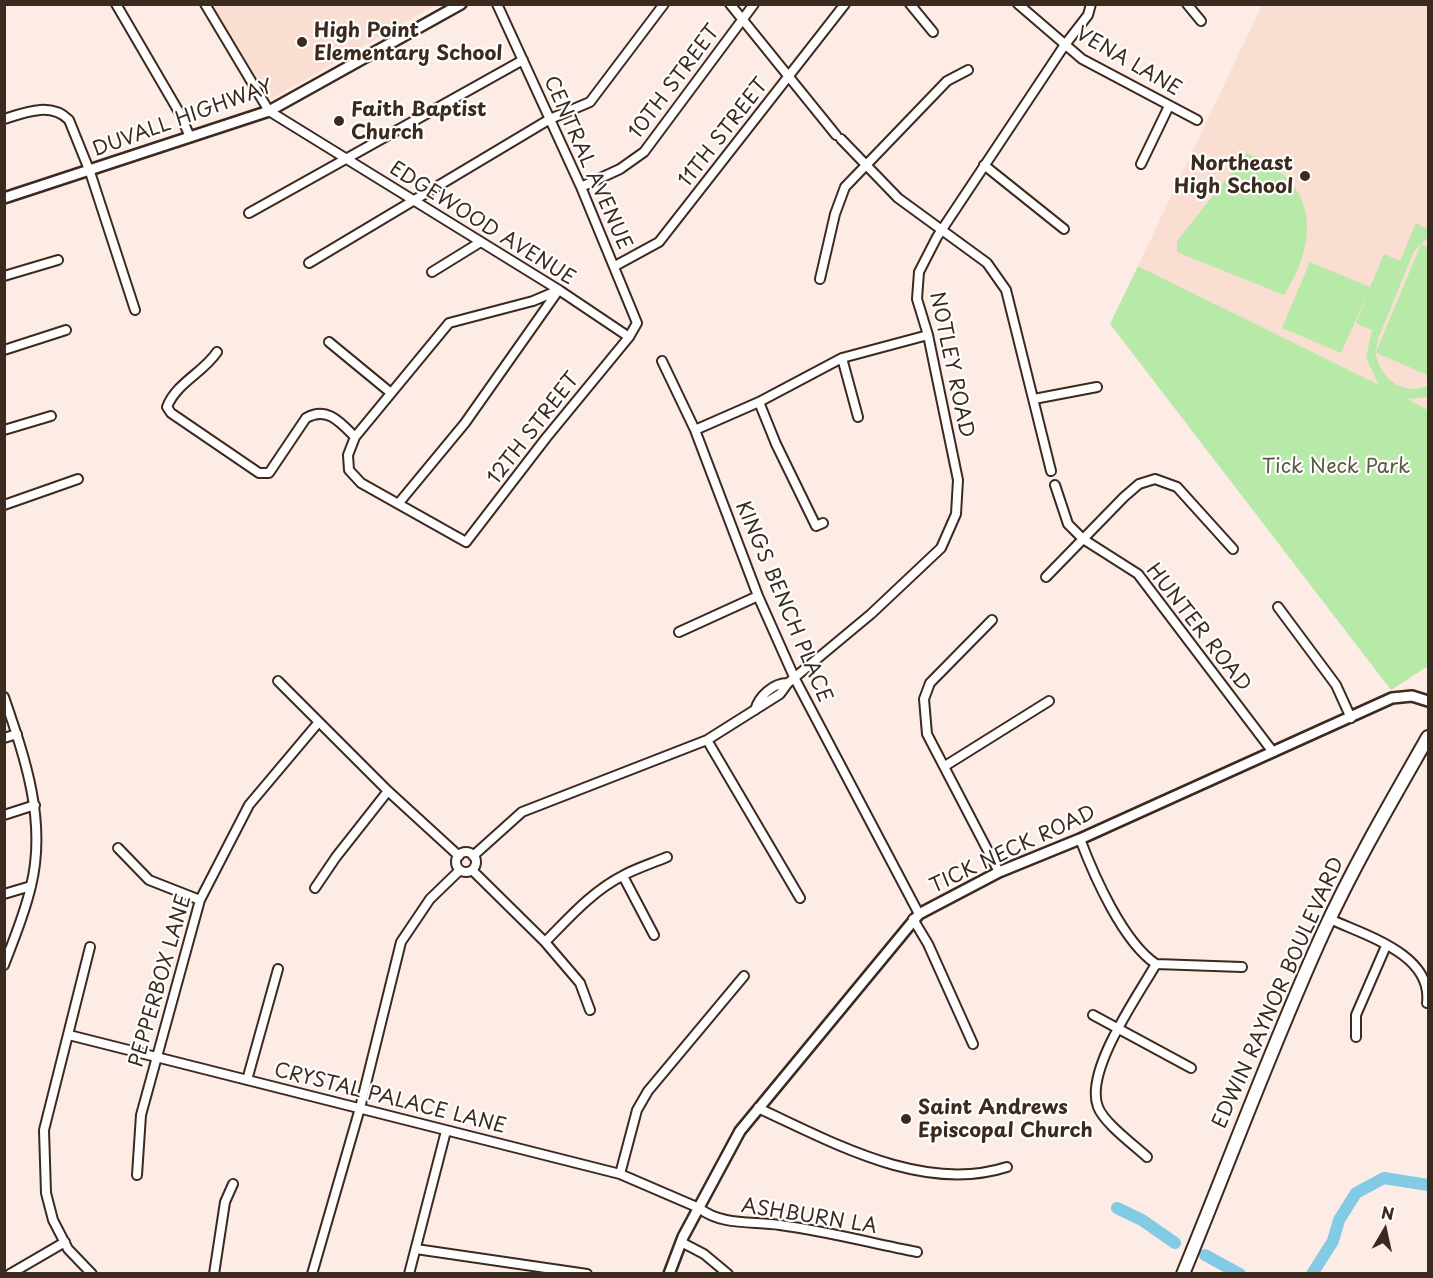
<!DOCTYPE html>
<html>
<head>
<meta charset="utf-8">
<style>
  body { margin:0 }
  #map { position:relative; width:1433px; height:1278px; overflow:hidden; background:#fcece5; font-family:"Playpen Sans",sans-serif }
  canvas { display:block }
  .frame { position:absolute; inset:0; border:6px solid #3b2a1e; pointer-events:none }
  .north { position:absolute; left:1355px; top:1200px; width:60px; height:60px; -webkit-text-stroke:4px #fff; paint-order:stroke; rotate:9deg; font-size:16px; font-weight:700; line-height:24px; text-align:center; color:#3b2a1e }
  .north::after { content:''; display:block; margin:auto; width:21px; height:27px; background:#3b2a1e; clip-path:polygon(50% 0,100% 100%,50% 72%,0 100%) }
</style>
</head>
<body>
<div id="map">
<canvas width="1433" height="1278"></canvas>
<div class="frame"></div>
<div class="north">N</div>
</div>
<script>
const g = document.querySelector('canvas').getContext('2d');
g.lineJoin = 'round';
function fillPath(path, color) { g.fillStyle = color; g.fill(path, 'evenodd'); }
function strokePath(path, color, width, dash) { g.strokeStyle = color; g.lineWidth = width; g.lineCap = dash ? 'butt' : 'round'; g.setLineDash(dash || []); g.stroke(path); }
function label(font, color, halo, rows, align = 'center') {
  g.font = font + ' "Playpen Sans",sans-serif'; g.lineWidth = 4.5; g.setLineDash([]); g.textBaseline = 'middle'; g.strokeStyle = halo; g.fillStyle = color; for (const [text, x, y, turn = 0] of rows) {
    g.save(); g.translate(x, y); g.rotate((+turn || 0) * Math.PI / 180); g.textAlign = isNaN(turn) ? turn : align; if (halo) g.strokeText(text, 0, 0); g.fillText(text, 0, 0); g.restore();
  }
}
fillPath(new Path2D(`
  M212,5H435L273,98L268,97L256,80Z
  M1262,5H1428V410L1138,266Z`), '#faded2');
fillPath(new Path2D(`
  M1247,153C1317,181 1321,237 1284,295L1177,252V241Z
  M1416,223L1425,228L1428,226V237L1414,251L1378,339L1376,352L1421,244L1428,247V375L1376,353V355C1382,381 1403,395 1428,386V397L1407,399L1428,410V666L1391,690L1110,324L1138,266L1379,385L1366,358L1372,330L1356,323L1368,293L1341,353L1282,328L1310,262L1370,287L1384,254L1400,261Z`), '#b7e9a8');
strokePath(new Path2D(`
  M1117,1208L1142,1220L1175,1243
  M1205,1255L1240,1274
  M1312,1274L1333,1241L1339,1220L1356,1193L1384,1178L1428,1185`), '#83cbe4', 12);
const minor = new Path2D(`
  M116,4L179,112L190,137
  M205,4L269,111L559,290L629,337
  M497,4L581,187L637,323L629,337L546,438L466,542L361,483L349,470L348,455L355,437L449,323L533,301L559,290
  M730,4L836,135
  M910,4L933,32
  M1018,4L1082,59L1197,120
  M1187,4L1201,21
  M4,119C26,112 51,102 69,120L90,172L135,310
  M841,139L898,198L987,263L1006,290L1051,471
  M1141,164L1169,106
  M984,165L1064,229
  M581,187L620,169L644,152L754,4
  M249,213L523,60
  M309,263L550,119L590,102L664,4
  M615,266L659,242L845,4
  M432,272L479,243
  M4,276L58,260
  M820,279L835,214L845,187L947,81L968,70
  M329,342L391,393
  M4,350L66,330
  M217,352C203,373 176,383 167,407L171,413L259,473H269L306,418C327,406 340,422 355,437
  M842,358L858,417
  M662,361L695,430L758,596L795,679L919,914
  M1034,399L1097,387
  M759,402L776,444L816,526L823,523
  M4,430L51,416
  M695,430L759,402L842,358L928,335
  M1055,485L1068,524L1083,539L1138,574L1273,752
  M398,504L465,423L558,291
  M4,505L78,479
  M1046,577L1124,497L1139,484L1155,479L1177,487L1233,549
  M1278,607L1336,685L1351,718
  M992,620L930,683L924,699L927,734L999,872
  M679,632L758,596
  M278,681L388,791L459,856
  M4,697C25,758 47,821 31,886C25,913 14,939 4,965
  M755,710C759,696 773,683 788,683
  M4,738L17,734
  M707,740L800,898
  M945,766L1049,701
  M4,815L35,805
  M1080,839C1094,876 1123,942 1156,964L1242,967
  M118,848L149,880L200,900
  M456 862a10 10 0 1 1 20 0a10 10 0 1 1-20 0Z
  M473,856L522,812L707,740L780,694L788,683L871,614L941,548L956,514L958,480L928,335L917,299L919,272L937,237L1064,46L1088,15L1091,4
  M472,870L545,942L580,983L590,1010
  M623,876L654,935
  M315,888L336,857L388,791
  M4,894L31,886
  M913,919L928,944L973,1044
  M1330,919C1364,935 1433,954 1427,1003
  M545,942C569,918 592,891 624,875C637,868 653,863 667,857
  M90,947L44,1130L46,1193L53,1220L68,1249L92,1274
  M1093,1015L1191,1068
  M69,1035L620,1174L699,1208C722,1226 752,1221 780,1225C826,1231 871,1243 917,1252
  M1356,1037V1015L1386,946
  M247,1080L278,969
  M758,1108C832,1142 923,1194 1007,1167
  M1147,1157C1134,1145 1104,1123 1098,1107C1084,1071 1138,996 1156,964
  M620,1174L637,1110L648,1091L744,976
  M137,1175L141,1115L200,900L249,805L318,723
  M681,1242L704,1254L728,1274
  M416,1249L587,1274
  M10,1274L65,1242
  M214,1274L225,1202L233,1184
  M312,1274L360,1108L401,942L430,899L460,870
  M409,1274L446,1131`);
const tertiary = new Path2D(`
  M4,198L269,111L461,4
  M669,1274L683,1237L740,1131L919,914L999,872L1080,839L1392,698L1412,696L1428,701`);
const primary = new Path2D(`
  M1183,1274C1230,1160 1272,1045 1323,933C1354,865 1391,802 1428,737`);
strokePath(minor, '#3b2a1e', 12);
strokePath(tertiary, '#3b2a1e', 14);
strokePath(primary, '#3b2a1e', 16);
strokePath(minor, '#fff', 8);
strokePath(tertiary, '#fff', 9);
strokePath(primary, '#fff', 12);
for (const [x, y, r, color] of [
  [302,42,6,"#3b2a1e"],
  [339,121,6,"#3b2a1e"],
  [1305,176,6,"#3b2a1e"],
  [906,1119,6,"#3b2a1e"]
]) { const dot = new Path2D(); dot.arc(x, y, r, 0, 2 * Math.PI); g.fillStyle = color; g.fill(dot); strokePath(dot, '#fff', 2); }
label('bold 20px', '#3b2a1e', '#fff', [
  ["High Point",314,31],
  ["Elementary School",314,54],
  ["Faith Baptist",351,110],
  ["Church",351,133],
  ["Northeast",1293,164,"right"],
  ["High School",1293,187,"right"],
  ["Saint Andrews",918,1108],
  ["Episcopal Church",918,1131]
], 'left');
label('20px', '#3b2a1e', '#fff', [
  ["VENA LANE",1128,62,30],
  ["10TH STREET",675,82,-53],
  ["DUVALL HIGHWAY",183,119,-20],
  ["11TH STREET",724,133,-52],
  ["CENTRAL AVENUE",587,163,66],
  ["EDGEWOOD AVENUE",482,224,32],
  ["NOTLEY ROAD",951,365,78],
  ["12TH STREET",534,429,-52],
  ["KINGS BENCH PLACE",783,602,67],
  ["HUNTER ROAD",1198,628,52],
  ["TICK NECK ROAD",1013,850,-25],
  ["PEPPERBOX LANE",161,981,-74],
  ["EDWIN RAYNOR BOULEVARD",1279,993,-66],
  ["CRYSTAL PALACE LANE",390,1099,14],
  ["ASHBURN LA",809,1217,9]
]);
label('20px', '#5a5a40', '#fff', [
  ["Tick Neck Park",1336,467]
]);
</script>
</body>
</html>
